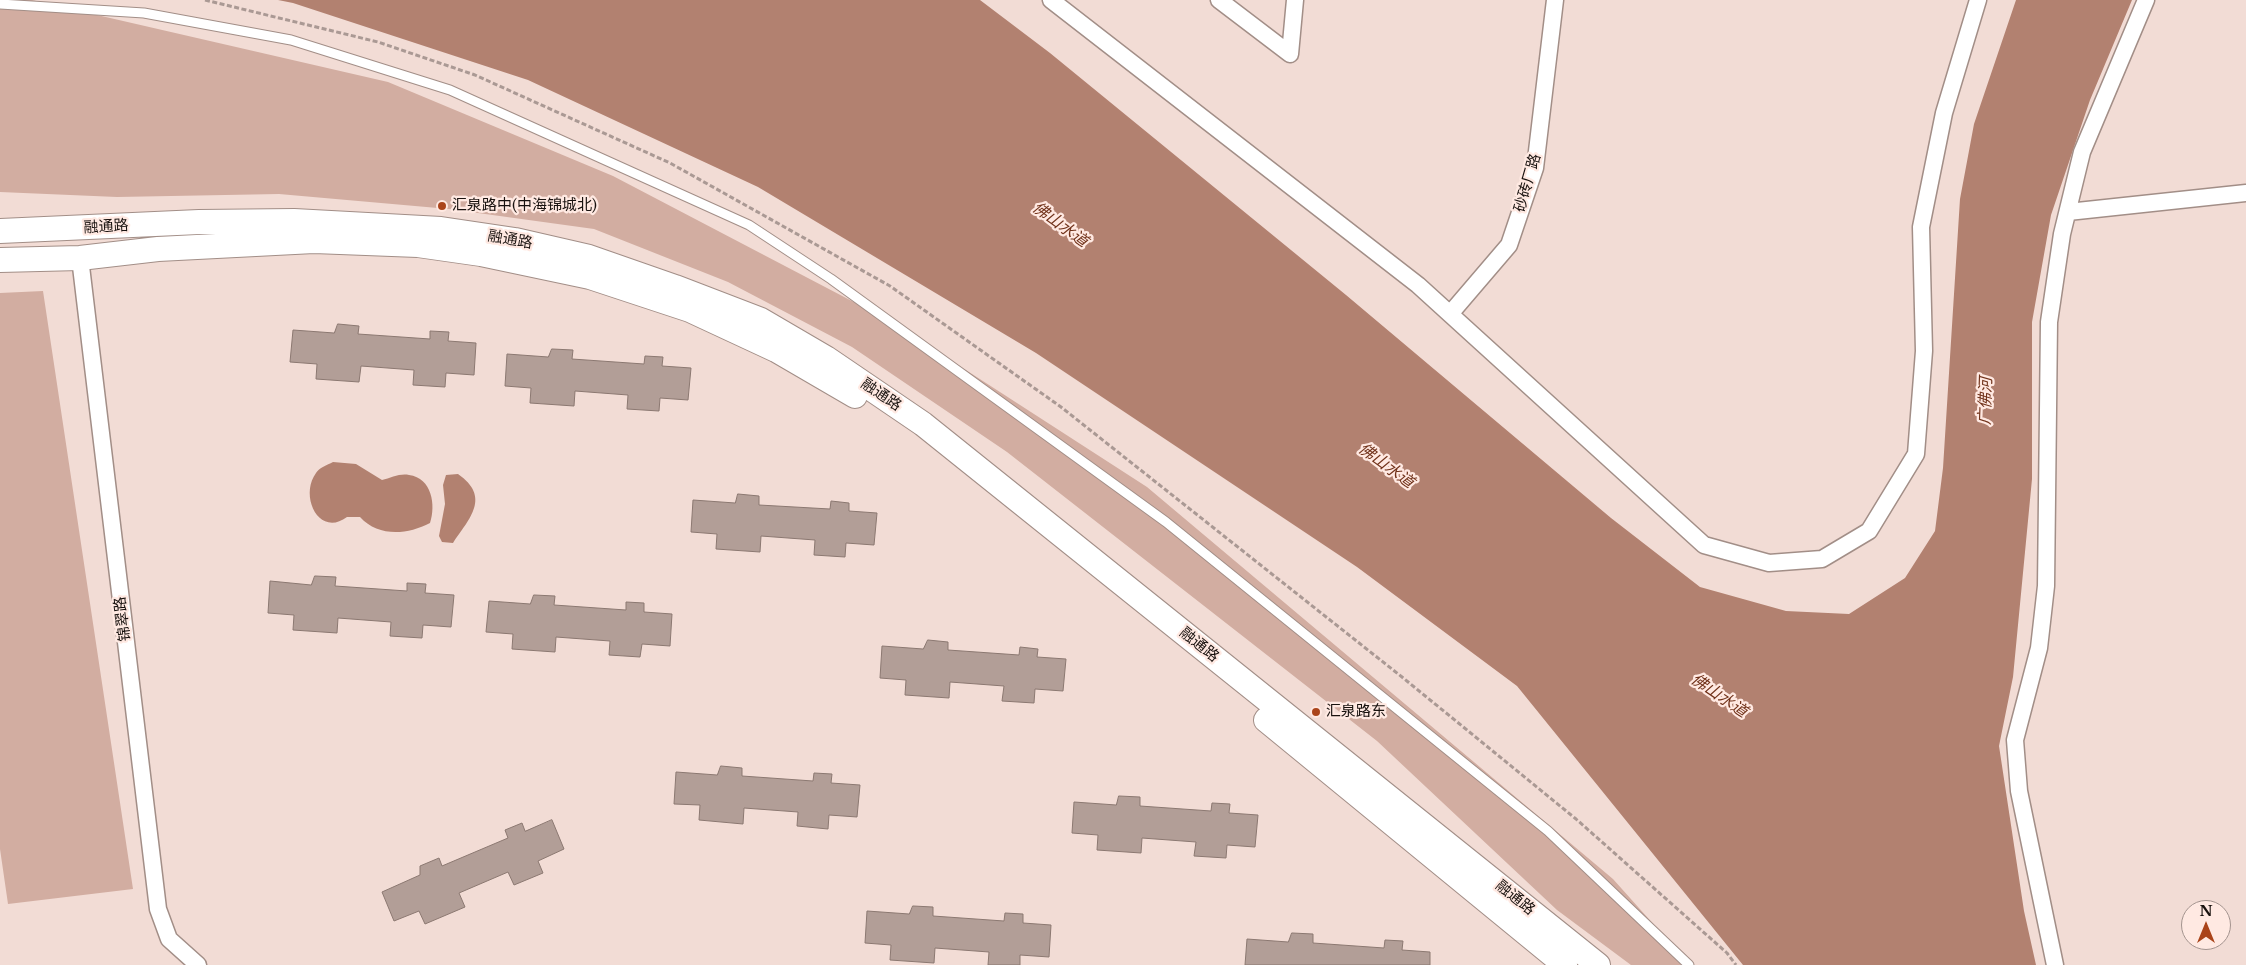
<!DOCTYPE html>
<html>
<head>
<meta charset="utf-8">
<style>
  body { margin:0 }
  #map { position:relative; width:2246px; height:965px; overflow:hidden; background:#f2dcd5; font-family:"Libre Baskerville",serif }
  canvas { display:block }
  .north { position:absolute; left:2181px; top:900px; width:50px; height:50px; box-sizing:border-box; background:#ffe9e2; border:1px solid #a3938e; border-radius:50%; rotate:0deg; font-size:14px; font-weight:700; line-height:20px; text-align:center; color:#19120f }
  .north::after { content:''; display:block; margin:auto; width:18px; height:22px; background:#aa441a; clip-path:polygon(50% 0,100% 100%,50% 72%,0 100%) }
</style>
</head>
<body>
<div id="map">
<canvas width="2246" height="965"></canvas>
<div class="north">N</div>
</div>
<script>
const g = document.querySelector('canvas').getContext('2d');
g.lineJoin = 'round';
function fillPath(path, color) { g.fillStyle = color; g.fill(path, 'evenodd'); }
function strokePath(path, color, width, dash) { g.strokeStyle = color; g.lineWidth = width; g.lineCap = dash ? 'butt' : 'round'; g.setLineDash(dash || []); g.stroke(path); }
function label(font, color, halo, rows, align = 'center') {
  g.font = font + ' "Libre Baskerville","Noto Sans SC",serif'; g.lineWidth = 4.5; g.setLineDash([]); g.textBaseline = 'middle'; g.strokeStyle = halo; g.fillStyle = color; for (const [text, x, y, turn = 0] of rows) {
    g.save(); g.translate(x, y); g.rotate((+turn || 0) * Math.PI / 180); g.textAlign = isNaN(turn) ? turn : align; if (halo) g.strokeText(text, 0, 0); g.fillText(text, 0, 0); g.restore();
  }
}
fillPath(new Path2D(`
  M0,0H32L388,82L613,176L890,321L1147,487L1613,879L1690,965H1631L1557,910L1377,741L1007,452L852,347L728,282L594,229L449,209L279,194L117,197L0,192Z
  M43,291L133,889L8,904L0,849V293Z`), '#d2ada1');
fillPath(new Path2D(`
  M278,0H980L1050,53L1346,295L1611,518L1700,587L1786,611L1849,614L1905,578L1935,531L1943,468L1960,199L1974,124L2016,0H2132L2090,100L2051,215L2032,322V479L2013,677L1999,746L2024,911L2036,965H1743L1517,686L1357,567L1036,353L758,187L528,80L293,3Z
  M333,462L356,464L382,480C391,478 400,473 409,475C432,478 436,505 430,523C407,535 378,537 360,517H347C319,538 299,496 316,473C319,468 327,465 333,462Z
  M458,474C491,497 470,518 453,543L442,542L439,536L445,504L443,485L446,475Z`), '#b28170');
const building = new Path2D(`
  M338,324L359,326L358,334L430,339V331L449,332L448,341L476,343L474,375L446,373L445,387L413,385L414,370L361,366L359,382L316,379L317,364L290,362L293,330L334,333Z
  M552,349L573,350L572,359L644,364L645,356L663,357L662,366L691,368L688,400L660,398L659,411L627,409L628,395L575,391L574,406L530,403L531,388L505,386L507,354L548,357Z
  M738,494L759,496V505L830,509L831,501L849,503V511L877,513L874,545L846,543L845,557L814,555L815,540L761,536L760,552L716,549L717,534L691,532L693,500L735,503Z
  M315,576L336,577L335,586L407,591V583L426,584L425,593L454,595L451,627L423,625L422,638L390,636L391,622L338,618L337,633L293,630L294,615L268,613L270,581L311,585Z
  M534,595L555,596L554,605L626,610V602L644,603V612L672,614L670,646L642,644L640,657L609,655L610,641L556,637L555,652L512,649L513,634L486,632L489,601L530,604Z
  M928,640L948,642V650L1019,655L1020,647L1038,649L1037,657L1066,659L1063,691L1035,689L1034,703L1002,701L1004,686L950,682L949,698L905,695L906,680L880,678L882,646L923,649Z
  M721,766L742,768V776L813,781L814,773L832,774L831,783L860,785L857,817L829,815L828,829L797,826L798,812L744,808L743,824L699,820L700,805L674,804L676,772L717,775Z
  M1119,796L1140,797V806L1211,811L1212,803L1230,804L1229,813L1258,815L1255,847L1227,845L1226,858L1194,856L1196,842L1142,838L1141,853L1097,850L1098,835L1072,833L1074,802L1116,805Z
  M552,820L564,849L538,861L543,873L514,885L508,872L459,893L465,907L425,924L419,911L394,921L382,892L420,875V866L439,858L442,866L508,838L505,830L522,823L525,831Z
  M913,906L933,907V916L1004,921L1005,913L1023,914V923L1051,925L1049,957L1020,955V965H988L989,952L935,948L934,963L890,960L891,945L865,943L867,911L909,914Z
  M1292,933L1313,934V943L1384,948L1385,940L1403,941L1402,950L1430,952V965H1245L1247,939L1288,942Z`);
fillPath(building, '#b29e97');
strokePath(building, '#8b7871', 1);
const service = new Path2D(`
  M0,4L144,13L291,40L450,90L749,225L831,279L1166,522L1548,831L1689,965`);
const minor = new Path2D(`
  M1051,0L1418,285L1704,545L1769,563L1822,559L1869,531L1916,454L1924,351L1921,227L1944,113L1978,0
  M1219,0L1290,54
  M1290,54L1295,0
  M2068,212L2246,193
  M80,258L158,909L169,939L198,965
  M1450,314L1509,245L1535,168L1555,0
  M2055,965L2019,791L2015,740L2039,648L2046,586L2049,322L2062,234L2082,152L2146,0`);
const secondary = new Path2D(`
  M0,231L199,222L294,221L441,229L515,240L589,257L675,287L761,320L826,358L923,424L1598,965
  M0,260L80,258L158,249L314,241L418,245L481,254L590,277L690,310L776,350L855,396
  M1266,720L1565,965`);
strokePath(service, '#a28e87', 11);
strokePath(minor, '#a28e87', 19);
strokePath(secondary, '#a28e87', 26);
strokePath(new Path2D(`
  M205,0L378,42L475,75L670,163L890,286L1061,407L1402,677L1576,819L1727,953L1736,965`), '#aa9994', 3, [5, 2.5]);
strokePath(service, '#fff', 9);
strokePath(minor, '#fff', 16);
strokePath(secondary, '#fff', 24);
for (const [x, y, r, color] of [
  [442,206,5,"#aa441a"],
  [1316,712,5,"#aa441a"]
]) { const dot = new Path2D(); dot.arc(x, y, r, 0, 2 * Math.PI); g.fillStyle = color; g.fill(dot); strokePath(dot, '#ffe9e2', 2); }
label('15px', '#19120f', '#ffe9e2', [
  ["砂砖厂路",1528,183,-74],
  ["融通路",106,227,-3],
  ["融通路",510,240,10],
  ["融通路",881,395,34],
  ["锦翠路",123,619,-97],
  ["融通路",1199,645,39],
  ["融通路",1515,898,39]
]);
label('15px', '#19120f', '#ffe9e2', [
  ["汇泉路中(中海锦城北)",452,206],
  ["汇泉路东",1326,712]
], 'left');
label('italic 16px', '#71321a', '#ffe9e2', [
  ["佛山水道",1060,225,36],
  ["广佛河",1986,401,-88],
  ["佛山水道",1386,466,36],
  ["佛山水道",1719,696,34]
]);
</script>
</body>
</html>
